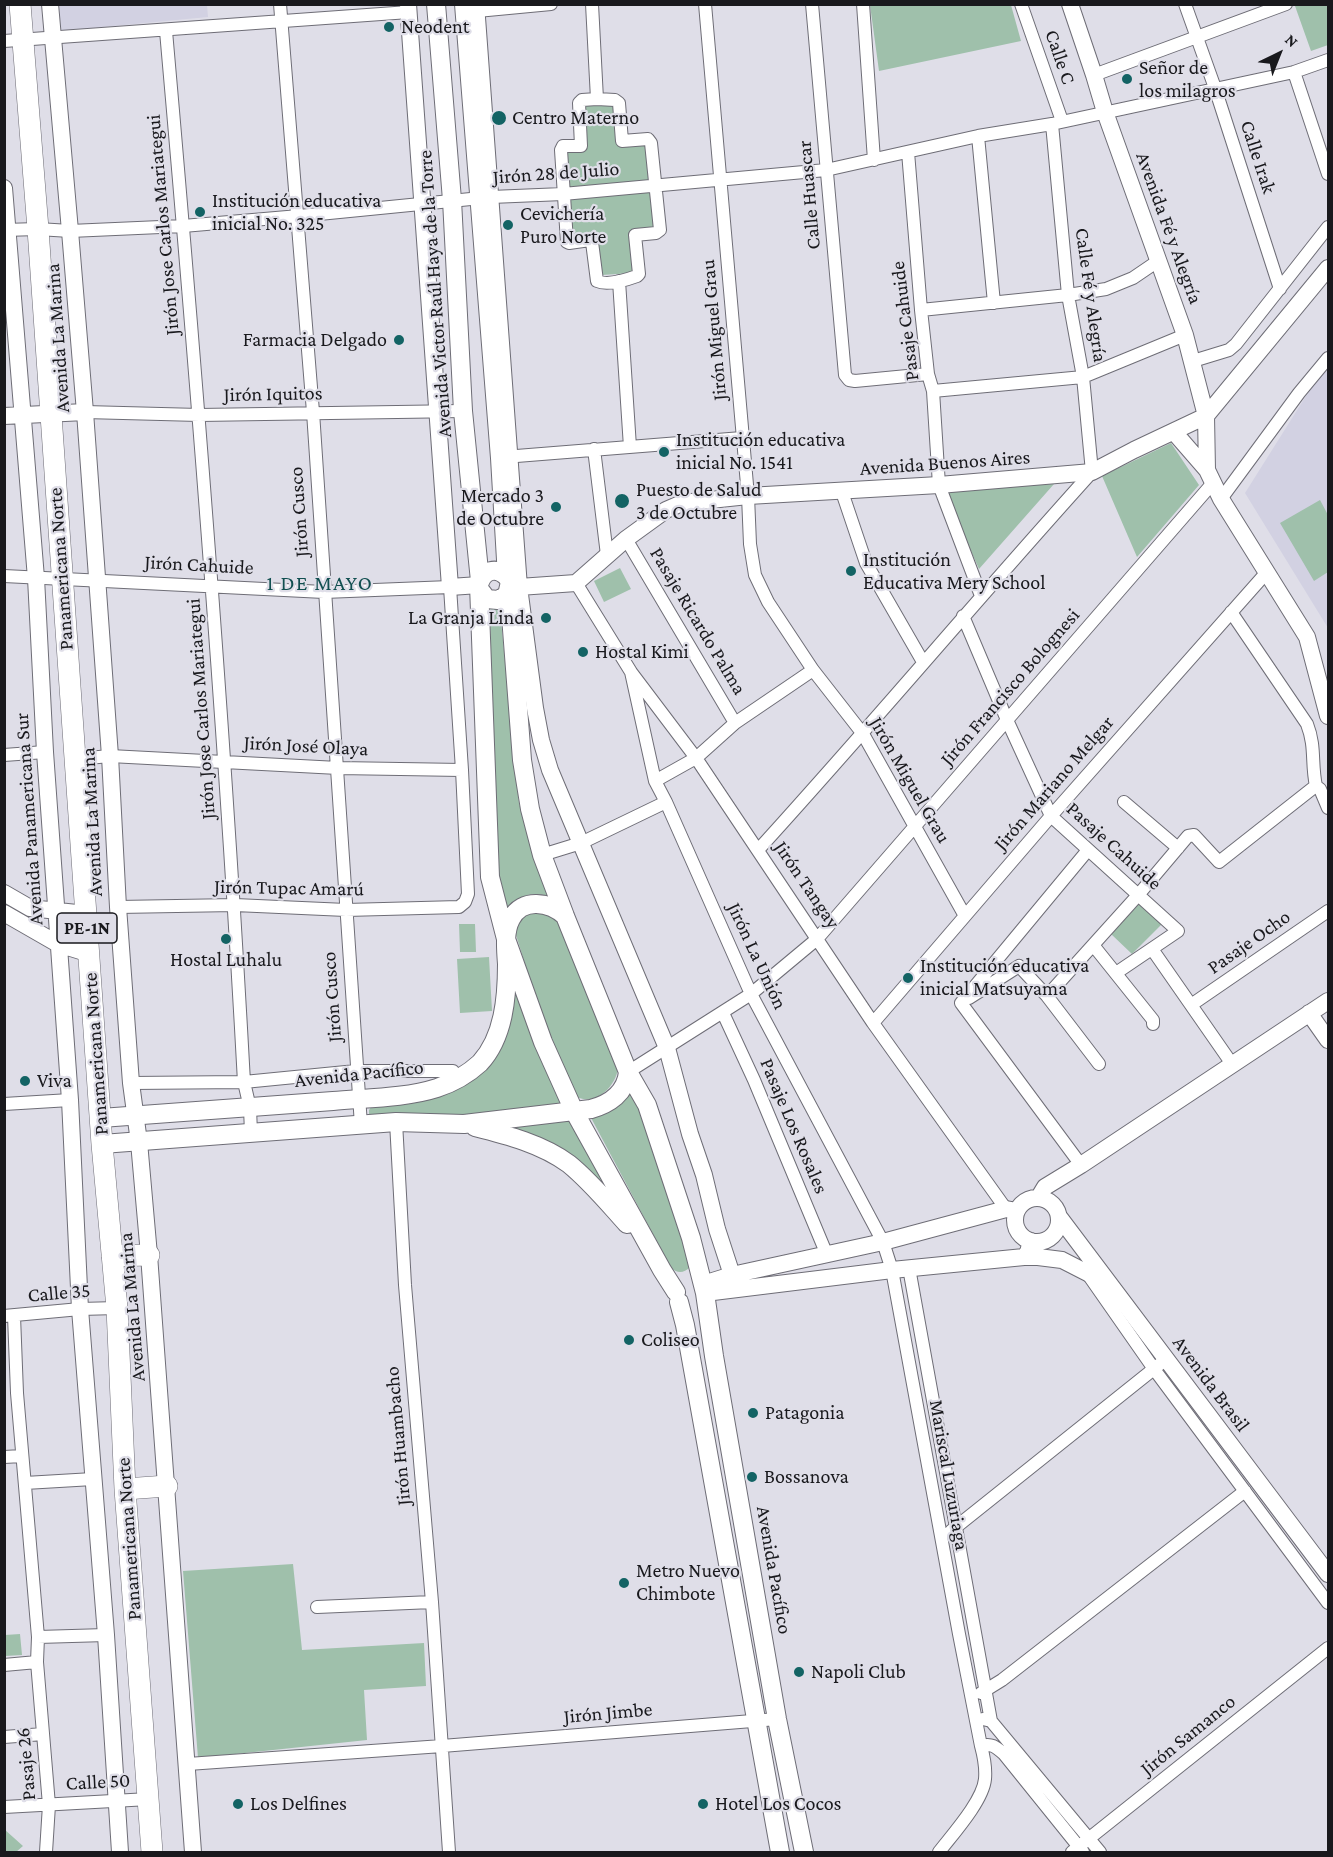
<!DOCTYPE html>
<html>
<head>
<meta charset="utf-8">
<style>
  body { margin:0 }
  #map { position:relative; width:1333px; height:1857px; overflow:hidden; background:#dfdee8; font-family:"Crimson Pro",serif }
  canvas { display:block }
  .frame { position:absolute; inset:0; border:6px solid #19191d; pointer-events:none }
  .north { position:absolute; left:1249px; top:24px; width:60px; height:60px; -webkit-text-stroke:4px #dfdee8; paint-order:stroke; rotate:43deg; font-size:16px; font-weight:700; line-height:24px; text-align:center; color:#19191d }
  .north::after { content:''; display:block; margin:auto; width:21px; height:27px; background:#19191d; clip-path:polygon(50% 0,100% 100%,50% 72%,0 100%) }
</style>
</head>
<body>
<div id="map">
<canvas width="1333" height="1857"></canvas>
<div class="frame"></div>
<div class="north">N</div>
</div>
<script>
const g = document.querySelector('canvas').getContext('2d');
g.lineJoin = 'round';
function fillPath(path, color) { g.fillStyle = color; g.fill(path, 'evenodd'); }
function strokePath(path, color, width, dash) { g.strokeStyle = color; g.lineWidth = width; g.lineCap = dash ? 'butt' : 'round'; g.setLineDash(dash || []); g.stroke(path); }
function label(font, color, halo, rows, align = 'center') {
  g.font = font + ' "Crimson Pro",serif'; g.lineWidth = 4.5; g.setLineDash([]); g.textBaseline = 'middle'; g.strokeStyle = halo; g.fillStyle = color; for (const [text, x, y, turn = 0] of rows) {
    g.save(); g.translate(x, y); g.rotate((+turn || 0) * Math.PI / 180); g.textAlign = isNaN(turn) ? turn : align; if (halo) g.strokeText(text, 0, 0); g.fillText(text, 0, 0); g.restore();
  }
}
fillPath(new Path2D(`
  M59,5H207L208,17L61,31Z
  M1328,361V628L1245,493Z`), '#d2d1e2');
fillPath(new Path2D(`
  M870,5H1011L1021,41L879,71Z
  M1298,5H1328V45L1311,51L1295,6Z
  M614,102L619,144H647L656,228L630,230L633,273L602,275L596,235H571L565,151L586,148L583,104Z
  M1171,443L1199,485L1137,557L1102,476Z
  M1054,484L979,569L944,490Z
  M1320,500L1328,515V572L1314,581L1280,523Z
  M620,568L631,589L604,602L594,581Z
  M491,607L499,608L500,610L519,803L534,853L551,897C533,890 518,895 508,911L499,876L495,838L490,612Z
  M1140,903L1162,924L1132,954L1111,934Z
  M533,910L558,917L618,1069C615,1087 596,1106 577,1097L544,1025L516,935C517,922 522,917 533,910Z
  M459,924H475L476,952H460Z
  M489,957L492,1011L460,1013L457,959Z
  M510,978L537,1051L566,1109L376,1121L369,1114V1110L372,1106L475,1074Z
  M630,1091L664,1158L690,1267C684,1273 678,1274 671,1268L589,1114Z
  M571,1118L611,1195L486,1125Z
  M293,1564L302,1650L424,1643L426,1686L364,1690L367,1740L198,1758L183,1571Z
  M20,1634L22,1655L5,1656V1635Z
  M4,1829L23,1846L16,1852H5Z`), '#9fc0ab');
const street = new Path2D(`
  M280,4L313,412L361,1125
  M592,4L597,99
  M705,4L748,496L750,544L755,575L768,602L813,670L863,734L965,916
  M812,4L845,375L849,380L855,381L928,374
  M863,4L874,160
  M1021,4L1062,121
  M1185,4L1215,88L1280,289
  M477,11L551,4
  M166,31C197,381 225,731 244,1082L250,1108L251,1133
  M4,41L409,12
  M1294,72L1328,174
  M1094,75L1286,4
  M597,99L615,100L619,103L622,141L648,139L651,143L660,230L656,233L635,235L639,274L637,276C626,280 608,286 597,281L592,242L590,240L569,243L567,242L561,150L563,146H581L579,103L582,100Z
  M978,136L994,303
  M908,152L921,310L928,374L933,391L939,485L981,596
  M4,230L38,229L70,231L183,226L299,216L491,197L563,194L826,170L978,136L1052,124L1294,72L1328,60
  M619,281L630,447
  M921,310L1068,295L1106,289L1133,278L1158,261
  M1193,361L1229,350L1236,344L1328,227
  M933,391L1083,377L1185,335
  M85,412L199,415L463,411
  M594,449L607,555
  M504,457L742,438
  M842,492L866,563L923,662
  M1221,499L1299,393L1328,358
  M626,539L735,723
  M4,576L324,592L450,587L462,770L468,894L465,902L459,907L346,910L235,905L118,907
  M576,583L631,672L696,758L873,1023L1006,1209
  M1231,612L1307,724C1316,747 1311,763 1316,786
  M963,616L1007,720L1051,816L1178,931L1116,973
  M631,672L655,781L666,802L751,994L883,1242L892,1270L959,1634L981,1746C992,1743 996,1747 1004,1754L1083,1852
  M4,755L45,752
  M76,759L110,756L338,768L462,770
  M655,781L696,758L735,723L813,670
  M1124,802L1178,848
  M758,850C871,726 979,597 1092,472L1083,377L1068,295L1052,124
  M542,855L581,843L666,802
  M1093,945L1153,1020V1024
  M1152,949L1232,1064
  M1047,996L1139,894L1188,836L1194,835L1219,862L1313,788L1316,786L1320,789L1328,808
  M969,998L1019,966L1047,996L1099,1064
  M961,1003L1081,1165
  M961,1003L1088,850
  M1191,1005L1328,911
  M723,1013L754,1080L827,1255
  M873,1023L1051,816L1267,572
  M628,1072L751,994L817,939L1212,484
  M131,1083L244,1082L356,1071H453
  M4,1104L70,1100
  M396,1122L405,1285L432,1602L449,1852
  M909,1268L991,1721
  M1087,1273L1154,1369L1328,1603
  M4,1316L80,1309L117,1308
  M14,1316L17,1393L38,1637L37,1662L49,1805L46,1852
  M4,1457L22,1456
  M25,1483L93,1479
  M951,1531L1160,1364
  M317,1607L432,1602
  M38,1637L106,1635
  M4,1665L37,1662
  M981,1693L1002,1680L1245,1491
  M983,1719L991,1721L1100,1852
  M4,1737L43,1734
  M188,1764L442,1746L777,1719
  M4,1807L149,1799
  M939,1852C952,1835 983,1801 985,1779C986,1768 984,1757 981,1746
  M1072,1852L1328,1648`);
const secondary = new Path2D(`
  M50,4L70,231L85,412L110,756L118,907L131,1083L139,1142L149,1255L193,1852
  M408,4L450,587L479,585
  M476,4L519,587L535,708L541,740L550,770L667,1048L690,1134L704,1175L717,1229L732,1275
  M1070,4L1094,75L1105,112L1185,335L1206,416L1207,470
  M4,188L36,578L45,752L70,1100L80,1309L106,1635L120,1852
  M4,416L85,412
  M1174,432L1207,470L1221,499L1307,637L1328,716
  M510,585L519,587L576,583L626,539L666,510L682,503L748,496L939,485L1092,472L1134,450L1206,416L1328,268
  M4,893L30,908L86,914
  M4,913L58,944L90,954
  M1309,1013L1328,1040
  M1039,1197L1045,1187L1081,1165L1328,1001
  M1015 1220a22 22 0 1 1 44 0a22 22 0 1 1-44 0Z
  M1060,1218L1328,1574
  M1024,1257H1038L1062,1260L1105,1282
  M703,1284L732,1275L883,1242L1006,1209L1017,1211
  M705,1293L892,1270L1024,1257L1028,1252L1031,1241`);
const primary = new Path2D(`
  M436,4L452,200L463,411L480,581
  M464,4L500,458L507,577L510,582L507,595L498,600L487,599L480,590
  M507,577C496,566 483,570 479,585L490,877L506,939L543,1042L574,1111L662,1270L676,1292
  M509,590L522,760L530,809L542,855L565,916L628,1072L647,1105L691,1238L705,1293L714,1356L777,1719L804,1852
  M101,1118C178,1112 256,1107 333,1101C366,1098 406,1098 437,1088C452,1083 468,1074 480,1063C504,1037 507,997 507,964C506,950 504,932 511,919C522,897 550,902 565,916
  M475,1127C507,1135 542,1144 569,1164C591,1182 608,1203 627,1224
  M102,1144L396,1122L464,1124L591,1109C609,1104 626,1093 628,1072
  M679,1302L685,1325L780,1852`);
const highway = new Path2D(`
  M20,4L38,229L102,1144L117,1308L125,1489L152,1852
  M112,1256L149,1255
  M125,1489L167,1486`);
strokePath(street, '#6e6d76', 14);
strokePath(secondary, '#6e6d76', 18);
strokePath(primary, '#6e6d76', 20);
strokePath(highway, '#6e6d76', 22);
strokePath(street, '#fff', 12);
strokePath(secondary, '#fff', 16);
strokePath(primary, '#fff', 18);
strokePath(highway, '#fff', 21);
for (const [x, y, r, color] of [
  [389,27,6,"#136364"],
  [1127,79,6,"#136364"],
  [499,118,8,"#136364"],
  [200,212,6,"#136364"],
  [508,225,6,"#136364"],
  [399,340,6,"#136364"],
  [664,452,6,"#136364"],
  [622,501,8,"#136364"],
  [556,507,6,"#136364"],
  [851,571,6,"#136364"],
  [546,618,6,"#136364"],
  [583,652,6,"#136364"],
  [226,939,6,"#136364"],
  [908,978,6,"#136364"],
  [25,1081,6,"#136364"],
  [629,1340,6,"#136364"],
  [753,1413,6,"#136364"],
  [752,1477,6,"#136364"],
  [624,1583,6,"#136364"],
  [799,1672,6,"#136364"],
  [238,1804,6,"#136364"],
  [703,1804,6,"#136364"]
]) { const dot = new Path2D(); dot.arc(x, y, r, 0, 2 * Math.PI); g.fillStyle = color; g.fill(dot); strokePath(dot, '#dfdee8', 2); }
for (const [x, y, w] of [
  [87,928,60]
]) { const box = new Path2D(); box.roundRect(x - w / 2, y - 15, w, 30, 4.5); g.fillStyle = '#dfdee8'; g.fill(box); strokePath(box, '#19191d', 1.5); }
label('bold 18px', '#19191d', null, [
  ["PE-1N",87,928]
]);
label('20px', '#19191d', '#dfdee8', [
  ["Neodent",401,27],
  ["Señor de",1139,68],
  ["los milagros",1139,91],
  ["Centro Materno",512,118],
  ["Institución educativa",212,201],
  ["inicial No. 325",212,224],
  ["Cevichería",520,214],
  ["Puro Norte",520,237],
  ["Farmacia Delgado",387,340,"right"],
  ["Institución educativa",676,440],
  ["inicial No. 1541",676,463],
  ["Puesto de Salud",636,490],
  ["3 de Octubre",636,513],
  ["Mercado 3",544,496,"right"],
  ["de Octubre",544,519,"right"],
  ["Institución",863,560],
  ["Educativa Mery School",863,583],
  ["La Granja Linda",534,618,"right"],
  ["Hostal Kimi",595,652],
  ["Hostal Luhalu",226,960,"center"],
  ["Institución educativa",920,966],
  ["inicial Matsuyama",920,989],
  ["Viva",37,1081],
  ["Coliseo",641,1340],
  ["Patagonia",765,1413],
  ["Bossanova",764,1477],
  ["Metro Nuevo",636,1571],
  ["Chimbote",636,1594],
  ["Napoli Club",811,1672],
  ["Los Delfines",250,1804],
  ["Hotel Los Cocos",715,1804]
], 'left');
label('20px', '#19191d', '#dfdee8', [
  ["Calle C",1060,57,71],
  ["Calle Irak",1258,157,72],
  ["Jirón 28 de Julio",556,173,-4],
  ["Calle Huascar",809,195,-95],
  ["Jirón Jose Carlos Mariategui",163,225,-95],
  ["Avenida Fé y Alegría",1169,228,70],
  ["Avenida Victor Raúl Haya de la Torre",435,294,-94],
  ["Calle Fé y Alegría",1091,295,82],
  ["Pasaje Cahuide",905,321,-97],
  ["Jirón Miguel Grau",714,330,-95],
  ["Avenida La Marina",58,338,-94],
  ["Jirón Iquitos",273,394,-1],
  ["Avenida Buenos Aires",945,463,-4],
  ["Jirón Cusco",299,512,-94],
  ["Jirón Cahuide",199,565,3],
  ["Panamericana Norte",61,569,-94],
  ["Pasaje Ricardo Palma",698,621,59],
  ["Jirón Francisco Bolognesi",1010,687,-49],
  ["Jirón Jose Carlos Mariategui",201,709,-94],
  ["Jirón José Olaya",306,746,3],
  ["Jirón Miguel Grau",910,780,60],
  ["Jirón Mariano Melgar",1054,783,-49],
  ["Avenida Panamericana Sur",29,819,-94],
  ["Avenida La Marina",92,822,-93],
  ["Pasaje Cahuide",1114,846,42],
  ["Jirón Tangay",807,885,56],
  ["Jirón Tupac Amarú",289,888,1],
  ["Pasaje Ocho",1249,942,-35],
  ["Jirón La Unión",757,956,65],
  ["Jirón Cusco",332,997,-94],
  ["Panamericana Norte",96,1054,-94],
  ["Avenida Pacífico",359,1074,-6],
  ["Pasaje Los Rosales",794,1126,67],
  ["Calle 35",59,1293,-5],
  ["Avenida La Marina",132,1307,-95],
  ["Avenida Brasil",1211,1384,53],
  ["Jirón Huambacho",398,1436,-95],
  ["Mariscal Luzuriaga",949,1475,80],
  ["Panamericana Norte",129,1539,-94],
  ["Avenida Pacífico",774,1570,80],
  ["Jirón Jimbe",608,1713,-5],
  ["Jirón Samanco",1188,1735,-39],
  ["Pasaje 26",26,1764,-95],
  ["Calle 50",98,1782,-3]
]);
g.letterSpacing = '1.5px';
label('21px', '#114f50', '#dfdee8', [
  ["1 DE MAYO",320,584]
]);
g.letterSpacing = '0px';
</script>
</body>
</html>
